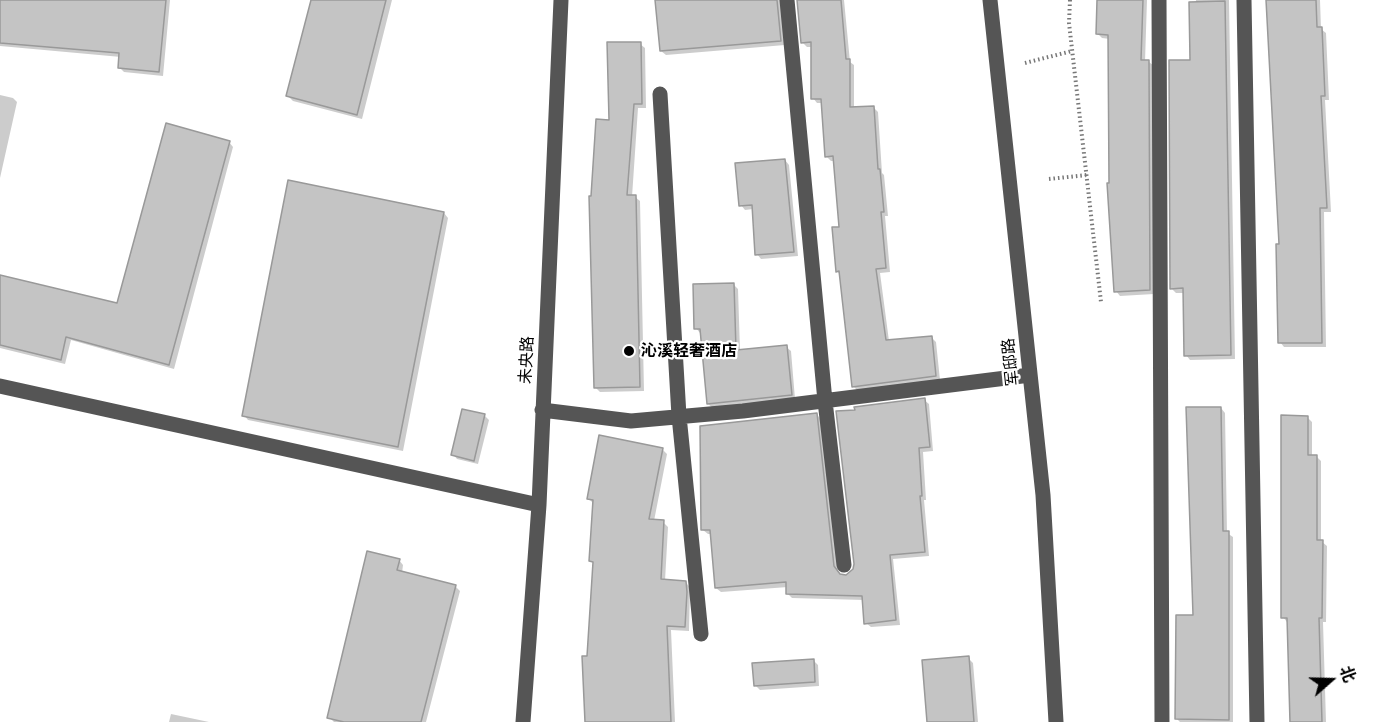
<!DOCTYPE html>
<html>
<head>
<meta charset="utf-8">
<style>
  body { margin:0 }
  #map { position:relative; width:1373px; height:722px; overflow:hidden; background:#fff; font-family:"PT Sans Narrow","Noto Sans SC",sans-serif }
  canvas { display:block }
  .north { position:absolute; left:1301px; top:650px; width:60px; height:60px; -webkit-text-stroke:4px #fff; paint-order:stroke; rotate:70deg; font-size:16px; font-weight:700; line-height:24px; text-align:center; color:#000 }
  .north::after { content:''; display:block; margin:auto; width:21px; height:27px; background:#000; clip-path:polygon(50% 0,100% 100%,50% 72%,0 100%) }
</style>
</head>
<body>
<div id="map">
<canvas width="1373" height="722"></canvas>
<div class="north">北</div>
</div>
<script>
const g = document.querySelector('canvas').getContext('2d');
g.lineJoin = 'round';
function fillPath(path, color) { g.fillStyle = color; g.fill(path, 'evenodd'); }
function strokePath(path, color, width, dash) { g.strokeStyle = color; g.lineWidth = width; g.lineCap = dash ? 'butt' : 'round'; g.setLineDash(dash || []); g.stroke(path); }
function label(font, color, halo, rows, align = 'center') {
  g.font = font + ' "PT Sans Narrow","Noto Sans SC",sans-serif'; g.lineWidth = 4.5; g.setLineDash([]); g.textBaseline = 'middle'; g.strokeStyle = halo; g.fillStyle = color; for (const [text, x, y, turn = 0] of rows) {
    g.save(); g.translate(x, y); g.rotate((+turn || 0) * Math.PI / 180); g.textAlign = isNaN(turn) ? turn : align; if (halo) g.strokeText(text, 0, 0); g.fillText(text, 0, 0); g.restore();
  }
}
fillPath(new Path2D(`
  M0,0H170L163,76L124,72L120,68L121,57L0,46Z
  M313,0H392L362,119L293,101L288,96Z
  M656,0H783L785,45L666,55L661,51Z
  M798,0H844L850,62L854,65V109L874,108L878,112L882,173L884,175L888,216H885L890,272L880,273L889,341L931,337L936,342L940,380L858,391L854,387L841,275L837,271L841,228L835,161H831L826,156L823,103H817L813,98L812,47H807L802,42Z
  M1099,0H1147L1145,62H1149L1154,66V294L1120,296L1116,291L1110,184V39L1102,38L1098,34Z
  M1196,0H1229L1235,359L1190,360L1186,355L1185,293H1176L1171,288Z
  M1268,0H1320L1321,29L1326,33L1329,100H1325L1331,212H1324L1326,347H1284L1280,342L1281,246Z
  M640,44L645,48L646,108H638L632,197H635L640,201L644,391L600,392L595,387L610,121Z
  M0,95L13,98L17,102L0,178Z
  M229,142L233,147L174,369L71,340L65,364L0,348V276L118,305Z
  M785,160L789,165L798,256L761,259L757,254L753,209L745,210L741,205Z
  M444,213L448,218L403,451L248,420L244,415Z
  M733,284L738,289L740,351L786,347L791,351L795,399L713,408L708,404L700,333L696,328Z
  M924,400L929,404L933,451L923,452L926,500H924L929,556L893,559L900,625L871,627L866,623L864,600L792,598L788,594V587L721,592L716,588L712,534H708L703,530L816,414L821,419L838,572L844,576L851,574Z
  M1221,408L1225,413L1227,533L1233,537V722H1180L1177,719L1194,617Z
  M484,415L489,420L478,464L457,459L453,454Z
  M1307,417L1312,422V456H1316L1321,461V541L1327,546L1326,622H1323L1326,722H1292L1287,622L1283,617Z
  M662,449L667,454L654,521L663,522L668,527L665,581L685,582L690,587L689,631L671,630L675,722H586L594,564L591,561L593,503L588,498Z
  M399,560L403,565L402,573L455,586L460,591L426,722H334L329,717Z
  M968,658L973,663L978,722H928Z
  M813,660L818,665L819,686L760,690L755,685Z
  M171,714L209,722H169Z`), '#0003');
const building = new Path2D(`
  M0,0H166L159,72L118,68L119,53L0,43Z
  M311,0H386L357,115L286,96Z
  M655,0H777L781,41L660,51Z
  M797,0H841L846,59H850V107L874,106L878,169H880L884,212H881L886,268L876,269L886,340L932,336L936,376L852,387L839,271L836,272L832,227H839L833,156L825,157L821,99H811V42L801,43Z
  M1097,0H1143L1141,60H1149L1150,290L1114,292L1107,183H1109L1108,35L1096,34Z
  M1266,0H1316L1317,27H1322L1325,96H1321L1327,208H1320L1322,343H1278L1276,244H1279Z
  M1225,1L1231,355L1184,356L1183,288L1170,289L1169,60H1190L1189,2Z
  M607,42H641L642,104H634L627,195H636L640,387L594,388L589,196H591L596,119L609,120Z
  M166,123L230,141L169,365L66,337L61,360L0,345V275L117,303Z
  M785,159L794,252L755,255L752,205L739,206L735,163Z
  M288,180L444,212L398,447L242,416Z
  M734,283L736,350L787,345L792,395L707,404L700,329H694L693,284Z
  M925,398L930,447L919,448L922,496H920L925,552L890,555L896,620L864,624L862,596L786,594V582L715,588L710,530H701L700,426L817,413L834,566L840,574L846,575L853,569L854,564L836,411L855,410L854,407Z
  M1186,407H1221L1223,531H1229V720L1175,719L1176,615H1193Z
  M462,409L485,414L474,461L451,455Z
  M1281,415L1308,416V455H1317V540H1323L1322,618H1319L1322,722H1290L1287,618H1281Z
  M599,435L663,448L649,519L664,520L661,579L686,581L687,592L685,627L667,626L671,722H585L582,656H587L593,562L589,561L593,500L587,499Z
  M367,551L400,559L397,570L456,585L421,722H344L327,718Z
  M969,656L974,722H927L922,660Z
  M814,659L815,682L754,686L752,663Z`);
fillPath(building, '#c4c4c4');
strokePath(building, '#999', 1.5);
strokePath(new Path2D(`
  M1070,0L1069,23L1101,302
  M1025,63L1072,51
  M1049,179L1087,175`), '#777', 4, [1.5, 3]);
strokePath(new Path2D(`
  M787,0L825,401L844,565
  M990,0L1043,495L1056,722
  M1159,0L1162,722
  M1244,0L1257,722
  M660,94L679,416L701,634
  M0,386L539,505
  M542,410L631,421L743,411L1030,375
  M523,722L539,505L561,0`), '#555', 15);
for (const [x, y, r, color] of [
  [629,351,6,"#000"]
]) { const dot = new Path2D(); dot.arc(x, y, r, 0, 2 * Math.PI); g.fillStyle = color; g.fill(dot); strokePath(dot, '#fff', 2); }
label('bold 16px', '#000', '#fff', [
  ["沁溪轻奢酒店",641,351]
], 'left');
label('16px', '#000', '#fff', [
  ["未央路",527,360,-87],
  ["军邸路",1011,362,-96]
]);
</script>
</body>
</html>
